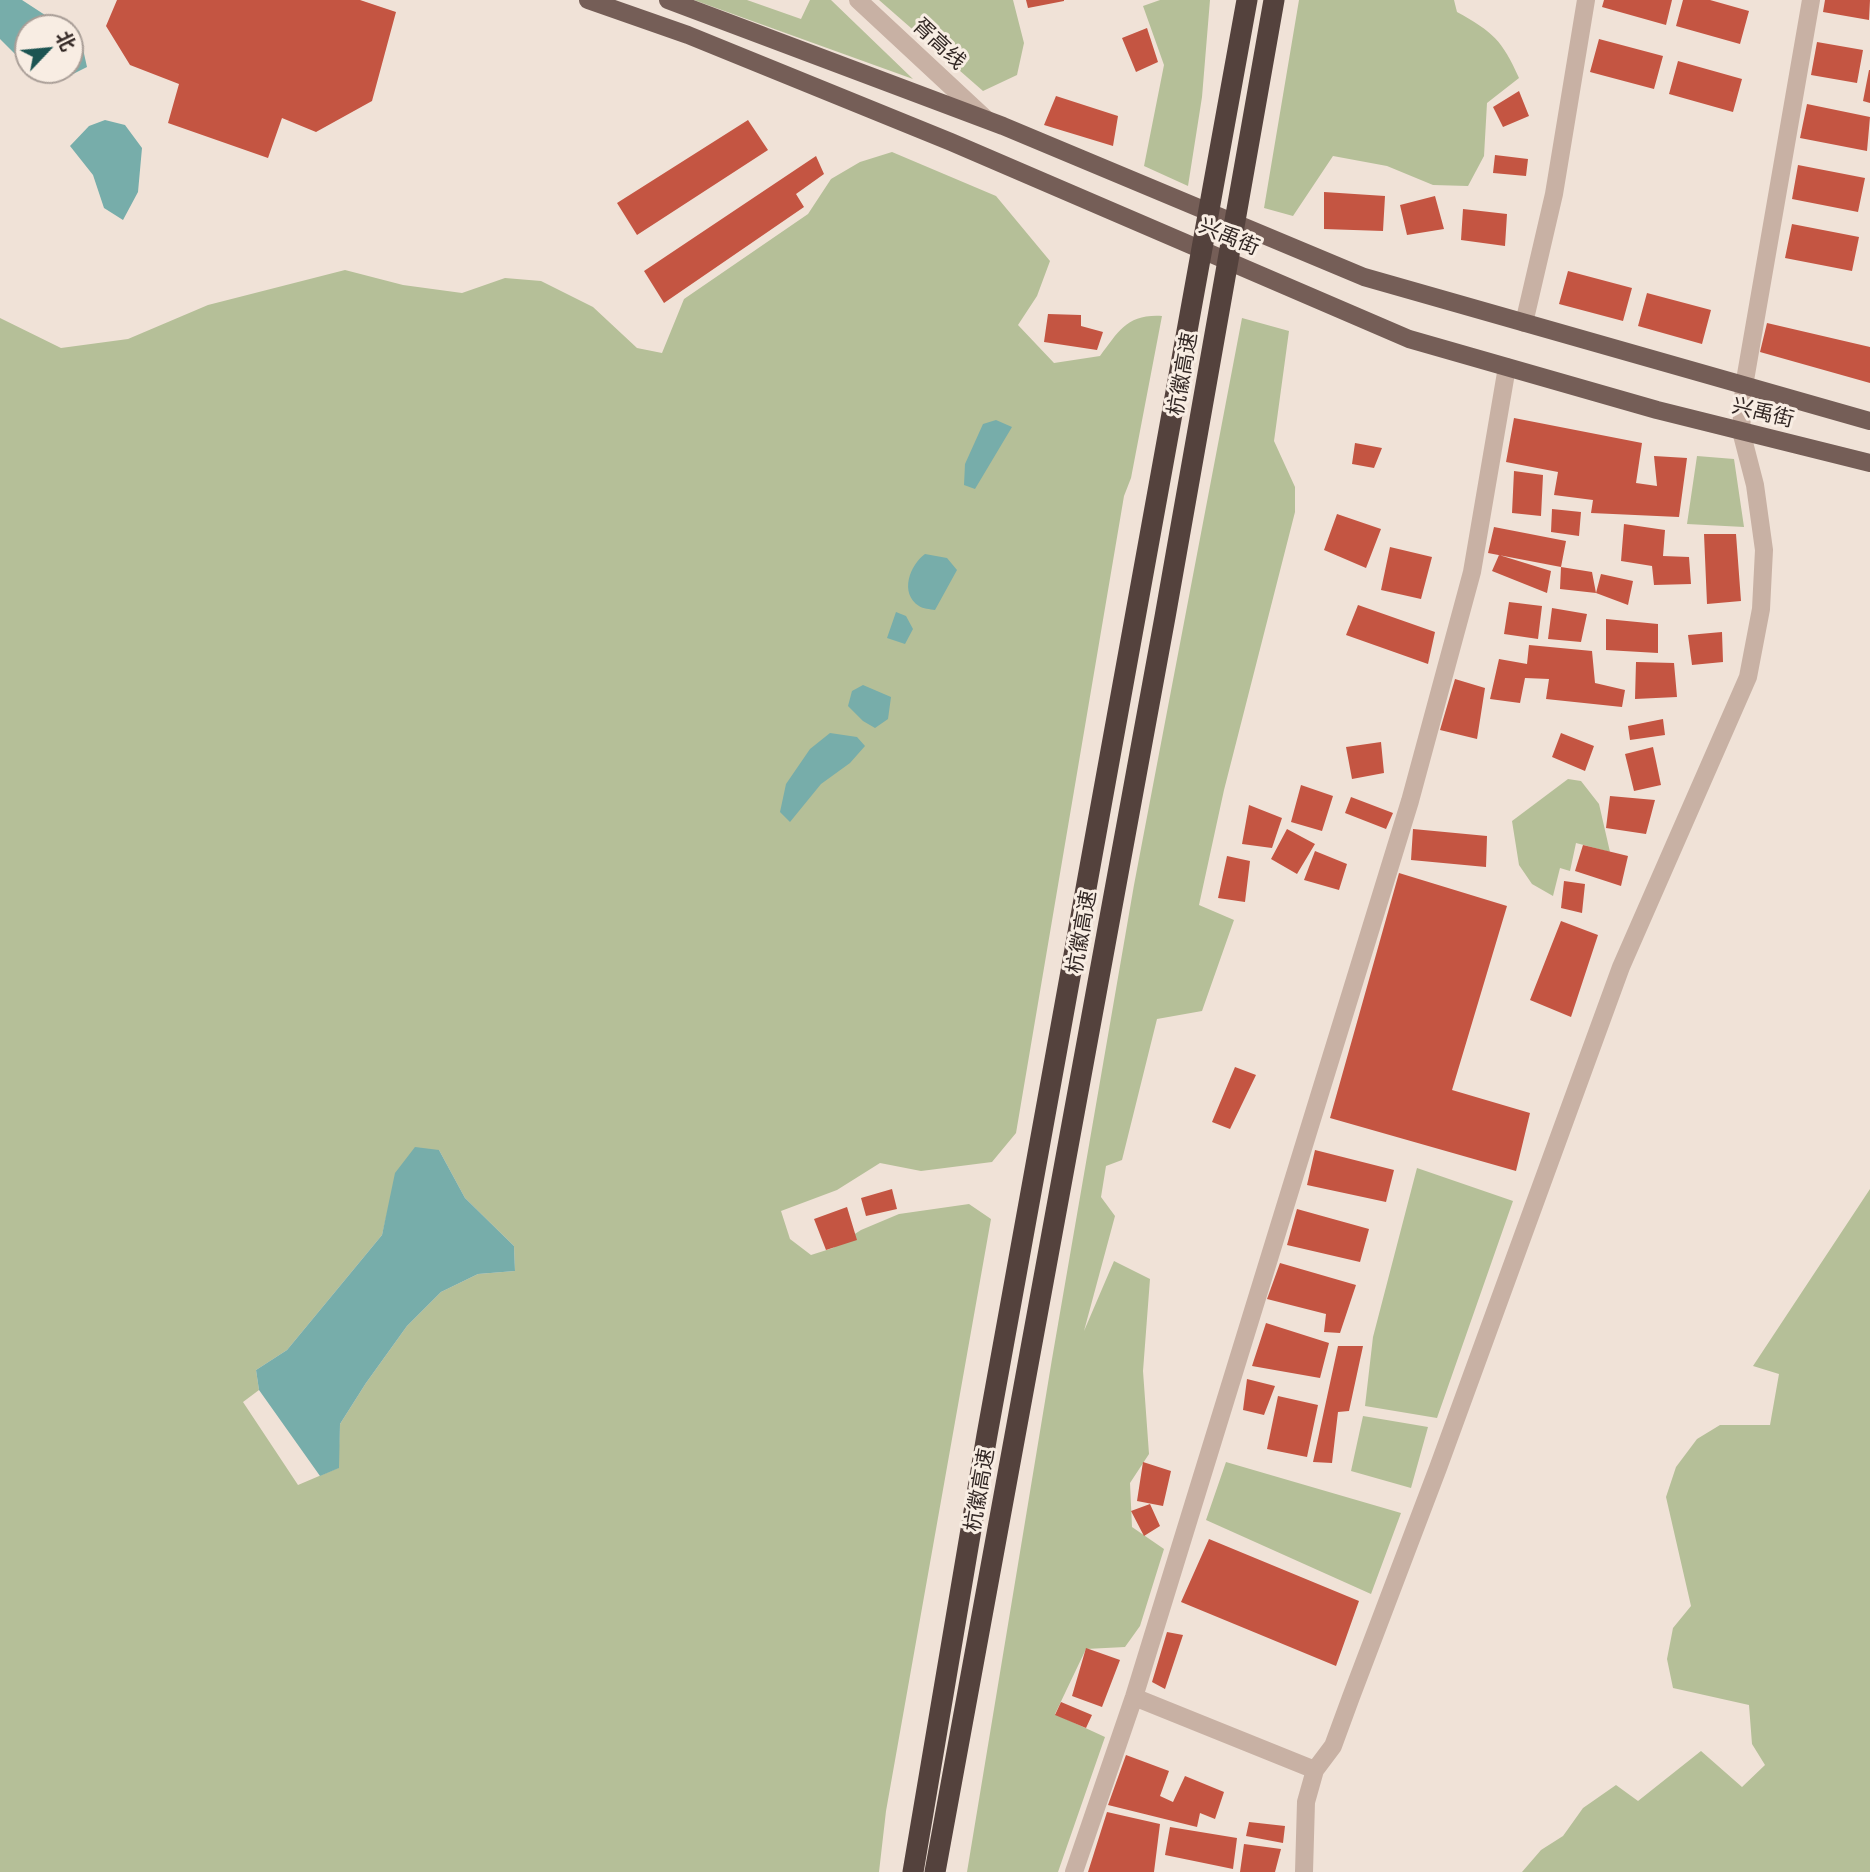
<!DOCTYPE html>
<html>
<head>
<meta charset="utf-8">
<style>
  body { margin:0 }
  #map { position:relative; width:1870px; height:1872px; overflow:hidden; background:#f0e2d7; font-family:"Public Sans","Noto Sans SC",sans-serif }
  canvas { display:block }
  .north { position:absolute; left:14px; top:14px; width:70px; height:70px; box-sizing:border-box; background:#f8ede3; border:2px solid #a99e97; border-radius:50%; rotate:64deg; font-size:19px; font-weight:700; line-height:28px; text-align:center; color:#332825 }
  .north::after { content:''; display:block; margin:auto; width:24px; height:32px; background:#1c5452; clip-path:polygon(50% 0,100% 100%,50% 72%,0 100%) }
</style>
</head>
<body>
<div id="map">
<canvas width="1870" height="1872"></canvas>
<div class="north">北</div>
</div>
<script>
const g = document.querySelector('canvas').getContext('2d');
g.lineJoin = 'round';
function fillPath(path, color) { g.fillStyle = color; g.fill(path, 'evenodd'); }
function strokePath(path, color, width, dash) { g.strokeStyle = color; g.lineWidth = width; g.lineCap = dash ? 'butt' : 'round'; g.setLineDash(dash || []); g.stroke(path); }
function label(font, color, halo, rows, align = 'center') {
  g.font = font + ' "Public Sans","Noto Sans SC",sans-serif'; g.lineWidth = 6; g.setLineDash([]); g.textBaseline = 'middle'; g.strokeStyle = halo; g.fillStyle = color; for (const [text, x, y, turn = 0] of rows) {
    g.save(); g.translate(x, y); g.rotate((+turn || 0) * Math.PI / 180); g.textAlign = isNaN(turn) ? turn : align; if (halo) g.strokeText(text, 0, 0); g.fillText(text, 0, 0); g.restore();
  }
}
fillPath(new Path2D(`
  M694,0H747L801,19L810,0H831L913,79Z
  M879,0H1013L1024,43L1017,75L983,91Z
  M1160,0H1210L1202,97L1188,186L1144,166L1164,65L1143,6Z
  M1299,0H1454L1457,12C1493,32 1502,40 1519,78L1487,103L1484,156L1468,186L1433,185L1387,166L1333,156L1293,216L1264,208Z
  M892,152L996,196L1050,261L1037,296L1018,325L1054,363L1100,356C1119,331 1127,314 1162,316L1131,478L1124,496L1016,1133L992,1162L921,1171L880,1163L837,1190L781,1211L790,1239L811,1255L833,1248L861,1230L899,1214L969,1204L991,1219L886,1811L879,1872H0V318L61,348L128,339L208,305L345,270L403,285L462,293L505,278L541,281L593,307L637,348L662,353L684,299L808,214L831,179L860,162ZM439,1150L465,1198L514,1246L515,1271L478,1274L441,1292L407,1326L366,1383L340,1424L338,1468L298,1485L243,1402L259,1390L256,1370L287,1350L382,1235L396,1176Z
  M1242,318L1289,331L1274,441L1295,487V512L1224,790L1199,905L1234,920L1202,1011L1157,1019L1122,1160L1106,1166L1101,1197L1115,1216L1084,1331L1114,1261L1150,1279L1143,1371L1149,1454L1130,1483L1132,1527L1164,1549L1140,1626L1125,1647L1086,1649L1055,1714L1105,1737L1058,1872H967L1052,1359L1134,885Z
  M1697,456L1734,459L1744,527L1687,524Z
  M1568,779L1581,781L1599,804L1610,852L1576,843L1570,871L1560,868L1553,896L1532,884L1519,865L1512,821Z
  M1417,1168L1513,1201L1437,1418L1365,1406L1373,1337Z
  M1870,1189V1872H1522L1541,1850L1563,1836L1583,1808L1616,1785L1638,1801L1701,1751L1742,1787L1765,1765L1752,1744L1749,1705L1673,1688L1667,1659L1673,1628L1691,1606L1666,1497L1676,1467L1697,1439L1720,1425H1770L1779,1374L1753,1366Z
  M1363,1416L1428,1427L1411,1488L1351,1471Z
  M1226,1462L1401,1513L1371,1594L1206,1520Z`), '#b5bf98');
fillPath(new Path2D(`
  M0,0H22L45,15L79,31L87,67L71,75L50,80L34,70H70V28H28L27,66L0,39Z
  M105,120L125,125L142,148L138,192L123,220L104,208L93,175L70,146L89,126Z
  M996,420L1012,427L975,489L964,485L965,464L983,424Z
  M925,554L947,558L957,570L935,610C930,609 923,609 919,606C899,593 910,565 925,554Z
  M896,612L906,616L913,629L905,644L887,638Z
  M863,685L891,697L888,719L875,728L863,721L848,706L852,691Z
  M830,733L857,737L865,746L850,763L821,784L790,822L780,812L786,784L810,749Z
  M415,1147L439,1150L465,1198L514,1246L515,1271L478,1274L441,1292L407,1326L366,1383L340,1424L339,1468L320,1476L259,1390L256,1370L287,1350L382,1235L395,1173Z`), '#77adaa');
fillPath(new Path2D(`
  M117,0H360L396,12L372,101L316,132L282,118L268,158L168,123L179,84L130,65L106,26Z
  M1026,0H1064V1L1028,8Z
  M1604,0H1672L1666,25L1602,7Z
  M1683,0H1710L1749,11L1740,44L1676,26Z
  M1825,0H1870L1869,20L1823,12Z
  M1147,28L1158,62L1136,72L1122,38Z
  M1599,39L1663,56L1654,89L1590,72Z
  M1817,42L1863,50L1857,83L1811,75Z
  M1678,61L1742,79L1733,112L1669,94Z
  M1869,70H1870V103L1863,101Z
  M1519,91L1529,116L1503,127L1493,107Z
  M1056,96L1118,116L1113,146L1044,125Z
  M1807,104L1870,117L1867,151L1800,138Z
  M748,120L768,150L637,235L617,203Z
  M1495,155L1528,159L1526,176L1493,173Z
  M816,156L824,174L796,194L804,207L664,303L644,271Z
  M1798,165L1865,178L1858,212L1792,199Z
  M1324,192L1385,196L1383,231L1324,229Z
  M1435,196L1444,229L1407,235L1400,205Z
  M1463,209L1507,214L1505,246L1461,240Z
  M1792,224L1859,237L1852,271L1785,258Z
  M1568,271L1632,288L1623,321L1559,304Z
  M1647,293L1711,310L1702,344L1638,326Z
  M1048,314L1081,315V326L1103,332L1097,350L1044,342Z
  M1767,323L1870,347V383L1760,352Z
  M1514,418L1642,443L1636,483L1657,486L1654,456L1687,458L1679,517L1591,513L1593,500L1554,495L1558,472L1506,462Z
  M1355,443L1382,448L1374,468L1352,464Z
  M1514,471L1543,475L1541,516L1512,513Z
  M1552,509L1581,512L1579,536L1551,532Z
  M1337,514L1381,529L1366,568L1324,550Z
  M1624,524L1665,530L1663,556L1689,557L1691,584L1654,585L1652,566L1621,561Z
  M1494,527L1566,541L1561,567L1488,553Z
  M1704,534H1736L1741,601L1707,604Z
  M1390,547L1432,557L1421,599L1381,590Z
  M1499,555L1551,571L1547,593L1492,571Z
  M1561,567L1592,572L1596,593L1560,589Z
  M1601,574L1633,581L1628,605L1596,593Z
  M1509,602L1542,606L1538,639L1504,634Z
  M1358,605L1435,632L1428,664L1346,635Z
  M1552,608L1587,614L1581,642L1548,639Z
  M1606,619L1658,624V653L1606,650Z
  M1722,632L1723,662L1692,665L1688,635Z
  M1529,645L1592,651L1595,683L1625,690L1622,707L1546,699L1549,679L1525,678L1520,703L1490,699L1499,659L1527,664Z
  M1636,662L1674,663L1677,697L1635,699Z
  M1455,679L1485,688L1477,739L1440,730Z
  M1663,719L1665,735L1630,740L1628,726Z
  M1561,733L1594,746L1585,771L1552,757Z
  M1381,742L1384,773L1352,779L1346,747Z
  M1653,747L1661,785L1634,791L1625,754Z
  M1301,785L1333,796L1322,831L1291,822Z
  M1610,796L1655,800L1646,834L1606,828Z
  M1351,797L1393,813L1386,829L1345,813Z
  M1249,805L1282,818L1272,848L1242,844Z
  M1287,829L1315,844L1297,874L1271,859Z
  M1413,829L1487,836L1486,867L1411,860Z
  M1583,845L1628,856L1621,886L1575,871Z
  M1315,851L1347,864L1339,890L1304,880Z
  M1227,856L1250,861L1245,902L1218,898Z
  M1399,873L1507,906L1452,1090L1530,1113L1516,1171L1330,1118Z
  M1564,881L1585,884L1582,913L1561,908Z
  M1561,921L1598,935L1571,1017L1530,1000Z
  M1235,1067L1256,1075L1230,1129L1212,1122Z
  M1315,1150L1394,1170L1386,1202L1307,1185Z
  M892,1189L897,1209L866,1216L861,1198Z
  M847,1207L857,1240L826,1250L814,1219Z
  M1297,1209L1369,1229L1360,1262L1287,1245Z
  M1280,1263L1356,1285L1340,1333L1324,1332L1326,1314L1267,1299Z
  M1266,1323L1329,1343L1320,1378L1252,1366Z
  M1338,1346H1363L1349,1411L1338,1412L1332,1463L1313,1462Z
  M1247,1379L1275,1386L1264,1415L1243,1410Z
  M1278,1396L1318,1405L1307,1457L1267,1449Z
  M1143,1462L1171,1471L1163,1506L1137,1501Z
  M1150,1504L1160,1526L1144,1536L1131,1511Z
  M1209,1539L1359,1601L1336,1666L1181,1602Z
  M1167,1632L1183,1635L1165,1689L1152,1682Z
  M1086,1648L1120,1660L1102,1707L1072,1696Z
  M1061,1702L1092,1715L1086,1728L1055,1715Z
  M1126,1755L1169,1771L1160,1796L1173,1802L1185,1776L1224,1792L1215,1819L1200,1813L1197,1827L1108,1805Z
  M1107,1812L1160,1824L1154,1872H1088Z
  M1249,1822L1285,1826L1283,1843L1246,1836Z
  M1170,1827L1237,1838L1233,1869L1165,1855Z
  M1244,1844L1281,1849L1275,1872H1240Z`), '#c45542');
strokePath(new Path2D(`
  M858,0L986,119
  M1524,323L1554,194L1586,0
  M1134,1697L1315,1770
  M1074,1872L1134,1697L1410,801L1472,572L1507,367
  M1304,1872L1306,1802L1315,1770L1333,1746L1351,1697L1438,1468L1621,967L1748,677L1761,609L1764,550L1755,485L1741,431L1744,386L1811,0`), '#c8b1a4', 18);
strokePath(new Path2D(`
  M588,0L688,35L951,142L1409,339L1657,410L1870,463
  M668,0L1003,126L1364,277L1870,421`), '#755e57', 18);
strokePath(new Path2D(`
  M913,1872L987,1435L1247,0
  M935,1872L1165,617L1274,0`), '#54423d', 21);
label('21px', '#332825', '#f8ede3', [
  ["胥高线",939,44,43],
  ["兴禹街",1229,237,23],
  ["杭徽高速",1183,374,-80],
  ["兴禹街",1763,413,14],
  ["杭徽高速",1082,932,-80],
  ["杭徽高速",980,1490,-80]
]);
</script>
</body>
</html>
